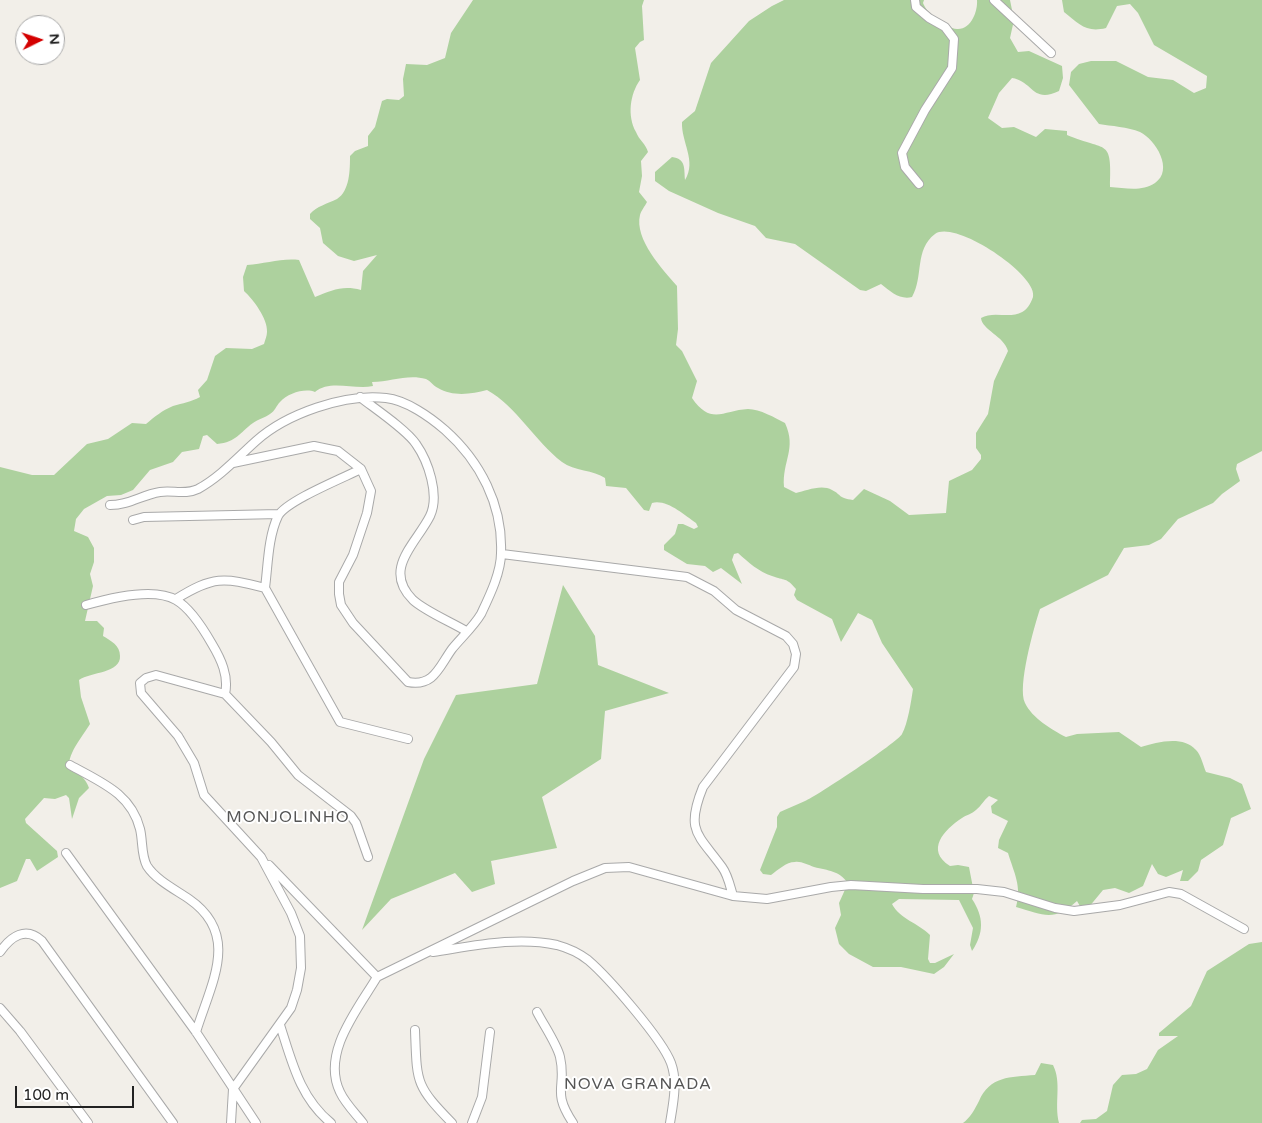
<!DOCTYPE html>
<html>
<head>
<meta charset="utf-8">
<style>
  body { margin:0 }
  #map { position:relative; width:1262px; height:1123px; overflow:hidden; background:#f2efe9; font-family:"Varela Round",sans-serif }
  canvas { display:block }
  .north { position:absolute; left:15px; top:15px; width:50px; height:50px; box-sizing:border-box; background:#fff; border:1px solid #a7a7a7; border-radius:50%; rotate:86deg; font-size:14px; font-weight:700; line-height:20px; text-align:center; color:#222 }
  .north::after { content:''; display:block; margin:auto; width:18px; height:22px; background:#d40000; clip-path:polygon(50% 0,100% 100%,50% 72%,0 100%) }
  .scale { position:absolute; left:15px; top:1086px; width:119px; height:22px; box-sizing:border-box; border:2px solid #222; border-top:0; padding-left:6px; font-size:15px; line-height:18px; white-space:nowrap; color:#222; -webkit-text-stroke:4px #fff; paint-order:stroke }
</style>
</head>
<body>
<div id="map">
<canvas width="1262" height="1123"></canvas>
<div class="north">N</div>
<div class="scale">100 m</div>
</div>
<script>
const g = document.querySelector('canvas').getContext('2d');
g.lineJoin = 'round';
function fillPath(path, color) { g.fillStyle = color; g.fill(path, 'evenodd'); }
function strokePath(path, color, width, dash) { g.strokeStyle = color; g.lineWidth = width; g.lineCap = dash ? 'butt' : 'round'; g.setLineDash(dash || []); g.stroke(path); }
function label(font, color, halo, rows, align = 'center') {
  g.font = font + ' "Varela Round",sans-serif'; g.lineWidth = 4; g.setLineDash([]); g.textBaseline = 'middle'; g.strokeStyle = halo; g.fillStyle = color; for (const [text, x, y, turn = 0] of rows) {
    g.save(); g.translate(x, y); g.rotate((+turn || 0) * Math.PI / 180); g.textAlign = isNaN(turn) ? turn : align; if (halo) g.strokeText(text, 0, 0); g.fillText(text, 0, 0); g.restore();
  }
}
fillPath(new Path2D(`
  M473,0H644L642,6L644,40L640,42L635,48L640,80C630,94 627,116 636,132C639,140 646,144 648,152L641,161L642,176L639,192L647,202C645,206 641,211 640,215C634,239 663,270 677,286L678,329L676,345L682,351L697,381L692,398C711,426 724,410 748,409C760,409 775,418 785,423C797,449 782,461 784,487L796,493C806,491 821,484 832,490C842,495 838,498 853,500L864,489L890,501L909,515L946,513L949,481L972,470L981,459V455L976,448V433L988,414L994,381L1008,351C1004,336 982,330 981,318C997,308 1023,327 1033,297C1039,276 955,219 935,234C914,250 924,276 912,297C900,300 891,292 881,284L866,291L860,290L795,244L766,238L755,226L718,213L669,191L655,181V172L672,157C686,159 684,168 685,180C697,161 681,142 682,122L695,111L711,63L749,21L772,6L784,0H924L923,3C927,14 945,28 957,29C971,30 978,11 977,0H1010L1014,20L1010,38L1018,52L1029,51L1062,66L1063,78L1059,91C1032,104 1033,81 1012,78L999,93L988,118L1002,128L1014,127L1036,137L1045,129L1067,131V135C1107,152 1112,137 1110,187C1125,188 1142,192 1155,183C1174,170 1156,140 1140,132C1128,127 1111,126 1099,124L1069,85L1071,72L1079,64L1091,61H1116L1148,77L1173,80L1194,93L1206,88L1207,76L1154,45L1138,13L1130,4L1117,6L1106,28C1086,33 1079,24 1064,12L1062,0H1262V451L1237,464L1236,469L1240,481L1222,494L1213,503L1178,519L1161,539L1149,545L1124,548L1108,575L1040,609C1034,627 1017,687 1025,703C1032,718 1052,730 1066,737L1077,734L1119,732L1141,747C1157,742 1183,735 1196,750C1201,755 1203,765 1206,772L1230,778L1242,784L1251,809L1231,818L1223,845L1201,860L1198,871L1188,881H1180L1183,870L1166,877L1158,874L1152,864L1143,886L1129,893L1115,888L1103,890L1084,913L1077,901C1054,922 1044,915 1016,907C1022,886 1014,873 1008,853L998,848L999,840L1008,821L992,813L991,806L998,800L989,796C984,800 981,806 976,810C972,814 966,815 962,818C944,830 925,850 950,866L958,865L969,867L974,893L972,899C984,917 984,933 972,951L970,945L973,928L959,900L899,899L892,904C900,919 918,923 930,935L928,959L930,963H935L954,954L944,967L934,974L901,967H873L849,954L839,944L835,928L841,915L839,903L848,883C838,870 829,871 814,867C808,865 801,861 795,862C786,862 778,870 771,875L763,874L760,870L777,827V817L780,812C788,808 797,805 805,801C817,796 898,742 902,734C908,723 911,702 913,689L882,643L872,620L858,613L841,642L832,619L797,600L794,595L796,589C786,577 785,581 772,576C759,572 748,562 738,553L734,554L732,560L742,584L721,568L713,572L705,566L687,564L664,550V545L675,534L678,524H683L694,529L698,527L696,523C684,515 667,499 652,503L649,511L644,510L626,488L606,486L605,478C594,470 574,471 562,462C535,441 516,406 487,390C472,394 453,397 438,388C433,386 431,381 426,379C407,374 391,382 372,382L373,386C354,390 330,379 315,392C305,388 288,393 280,402C276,406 275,411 270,414C265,418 258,419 253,423C239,433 237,442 217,444L207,435L203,436L199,449L182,452L173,462L150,470L133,490L121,495L107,496L84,509L76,519L74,531L88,537L94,548V562L90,574L93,586L85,621H97L104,628L103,636C111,641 120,645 120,656C121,673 91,672 79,680L81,697L90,724C83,736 65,756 70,770C79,772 86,779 89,788L79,798L72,819L69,798L66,795L55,799L44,798L25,819L26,823L57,851L58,857L37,871L30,859H26L17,881L0,888V467L32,475H54L87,444L108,439L132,423L146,424C154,417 163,410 173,406C183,403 191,402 200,397L198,390L207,380L215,356L226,348L252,349L264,344C265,340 267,336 267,332C268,319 253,299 244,291L243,277L247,265C265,264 281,258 299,260L315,297C332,290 343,285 361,290L363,271L377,255L354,261L338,256L323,243L320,228L310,219V214C317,206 327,204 337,199C350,191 350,169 350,156L355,151L368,146V136L375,127L382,101L387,99L399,100L404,96L403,79L406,64L427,65L445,58L451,33Z
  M563,585L595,636L598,665L669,693L605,711L601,759L542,797L557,848L491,861L495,884L472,892L455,873L391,899L362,930L424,759L456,695L537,684Z
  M1262,942V1123H1080L1082,1120L1096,1119L1107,1111L1113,1085L1122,1075L1136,1074L1147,1069L1158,1050L1178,1036H1159V1033L1191,1006L1207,971L1249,944Z
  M1041,1063L1053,1065C1062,1083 1054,1103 1059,1123H963C970,1118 975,1109 979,1101C990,1076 1010,1077 1035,1075Z`), '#add19e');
const street = new Path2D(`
  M915,0L916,7L929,18L945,27L954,39L952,68L925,110L902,153L905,167L919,184
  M994,0L1051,53
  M360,397C374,408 407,430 416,444C428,461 440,495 430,516C416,544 382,569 413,600C425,611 451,622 466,631
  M110,505C130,505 141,495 160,492C172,490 186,495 198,489C220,477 237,458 256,441C286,414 345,393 386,398C406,400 430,417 445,430C480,461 503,505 501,553C501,573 489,597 481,614C474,626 461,638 452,649C439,667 434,687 408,682L353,623L341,605L339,594V582L353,555L367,513L371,491L361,469L338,451L314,446L233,463
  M133,520L144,517L279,514
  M502,554L687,577L714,591L736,610L786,636L793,644L796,654L794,667L703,787C685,831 698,834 722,867C728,875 730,886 733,896L767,899L831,887L851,885L923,889H977L1004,892L1055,908L1074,911L1120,905L1169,892L1181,894L1244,929
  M265,588C268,565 268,537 278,516C286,501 343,478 361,469
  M176,599C213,576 223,577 265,588L340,722L408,739
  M86,605C110,598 154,587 176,600C190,608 204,630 212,644C221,659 229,676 225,694
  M70,765C100,782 131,793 140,829C143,841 141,855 147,866C156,880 176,890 189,899C241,935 211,983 196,1032
  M66,853L196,1032L256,1123
  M269,865L377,977
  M0,952C11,936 26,926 42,941L173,1123
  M433,952C473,946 517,936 557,945C568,948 579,953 588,960C608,977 662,1039 671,1063C678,1082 673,1104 670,1123
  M377,977L573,881L605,868L629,867L733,896
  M0,1008L20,1031L88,1123
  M537,1012C543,1024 557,1044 560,1057C567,1088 551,1090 573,1123
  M280,1025C292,1062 300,1098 331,1123
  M415,1030C417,1083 415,1085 452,1123
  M231,1123L233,1089L291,1008L297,990L301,968L300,936L291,913L261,857L204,795L194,763L178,736L141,693L140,683L146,678L156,675L225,694L271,742L298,775L351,816L356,823L368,857
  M363,1123C355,1113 345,1103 340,1092C321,1053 358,1009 377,977
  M472,1123L482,1097L490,1032`);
strokePath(street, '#a9a9a9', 10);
strokePath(street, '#fff', 8);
g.letterSpacing = '1px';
label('16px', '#555', '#fff', [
  ["MONJOLINHO",288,818],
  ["NOVA GRANADA",638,1085]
]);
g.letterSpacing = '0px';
</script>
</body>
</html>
